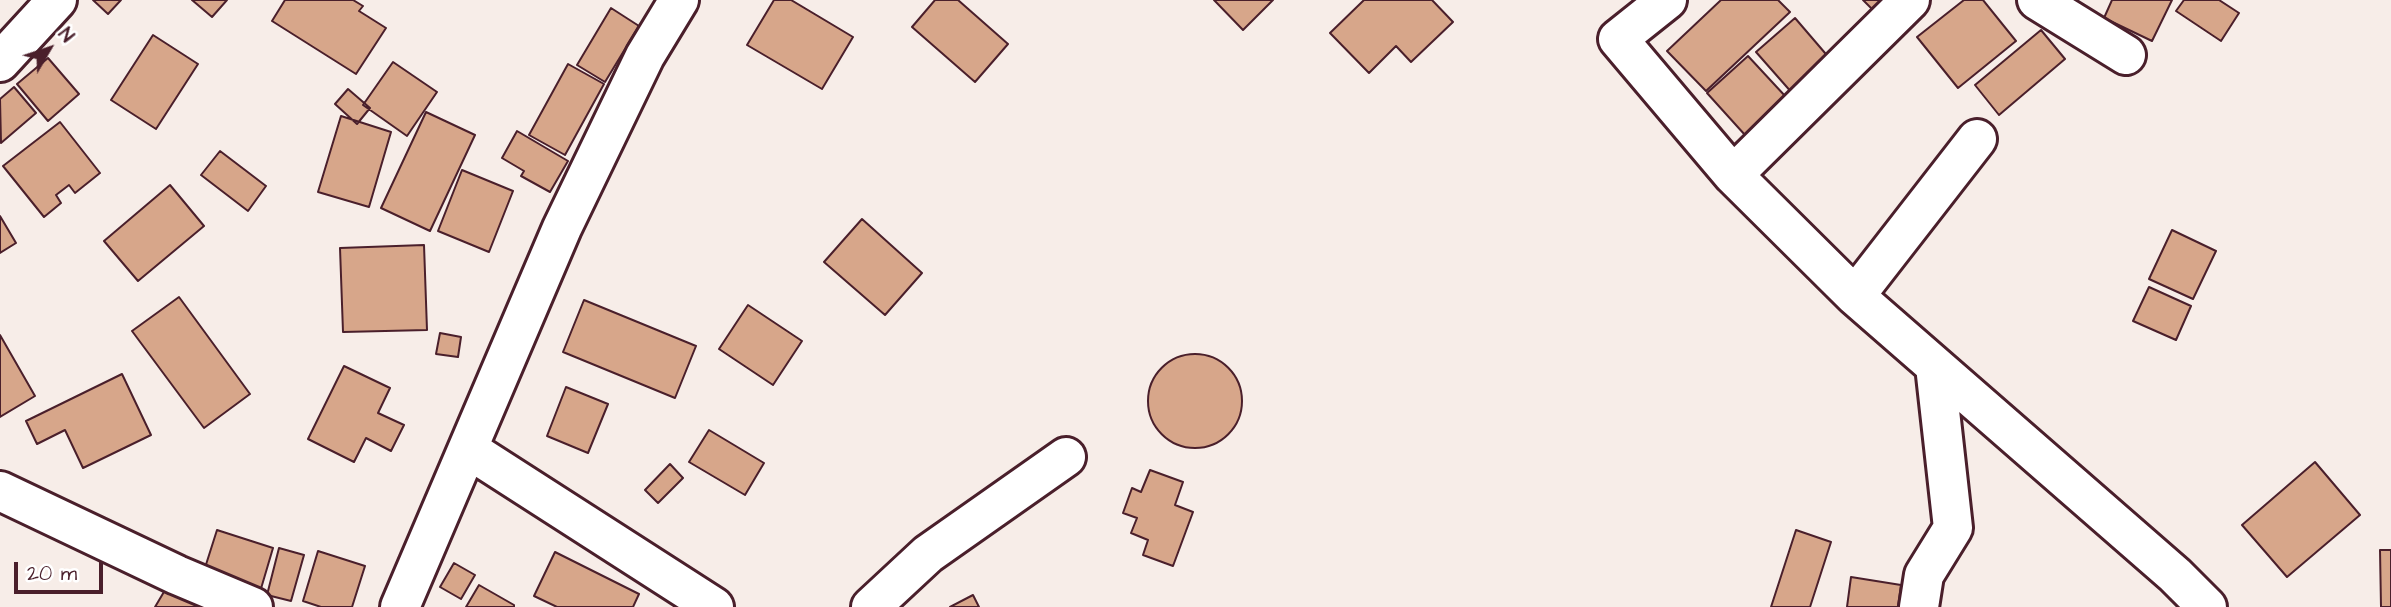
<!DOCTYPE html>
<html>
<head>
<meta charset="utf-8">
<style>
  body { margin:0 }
  #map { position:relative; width:2391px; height:607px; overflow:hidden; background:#f7ede8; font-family:"Architects Daughter",sans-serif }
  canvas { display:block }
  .north { position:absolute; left:14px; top:14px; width:70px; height:70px; -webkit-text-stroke:5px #fff; paint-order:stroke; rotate:51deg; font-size:19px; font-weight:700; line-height:28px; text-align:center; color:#4a1f2b }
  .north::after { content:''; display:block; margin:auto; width:24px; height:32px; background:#4a1f2b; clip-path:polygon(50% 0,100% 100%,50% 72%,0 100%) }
  .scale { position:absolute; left:14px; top:562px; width:89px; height:32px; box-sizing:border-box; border:4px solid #4a1f2b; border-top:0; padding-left:9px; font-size:21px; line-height:24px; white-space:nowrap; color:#4a1f2b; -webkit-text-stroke:5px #fff; paint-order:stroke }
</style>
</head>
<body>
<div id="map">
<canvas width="2391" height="607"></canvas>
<div class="north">N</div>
<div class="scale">20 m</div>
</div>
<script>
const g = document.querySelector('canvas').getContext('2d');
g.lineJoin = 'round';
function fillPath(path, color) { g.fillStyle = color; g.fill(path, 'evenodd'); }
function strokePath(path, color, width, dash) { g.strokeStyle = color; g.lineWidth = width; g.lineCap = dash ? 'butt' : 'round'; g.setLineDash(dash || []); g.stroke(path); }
const building = new Path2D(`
  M93,0H121L108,14Z
  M192,0H227L212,17Z
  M285,0H353L363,6L359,11L386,28L356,74L272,21Z
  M774,0H791L853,37L822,89L747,45Z
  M935,0H958L1008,44L975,82L912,27Z
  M1214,0H1273L1243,30Z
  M1364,0H1432L1453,22L1411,62L1396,46L1369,73L1330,33Z
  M1721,0H1778L1790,12L1706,91L1667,51Z
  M1863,0H1886L1874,11Z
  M1964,0H1983L2016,41L1958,88L1917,37Z
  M2112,0H2172L2152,41L2104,18Z
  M2184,0H2219L2239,13L2221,41L2176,11Z
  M611,8L639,26L605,82L577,65Z
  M1795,18L1831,60L1793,94L1756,52Z
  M2041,30L2065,59L1999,115L1975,85Z
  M153,35L198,64L156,129L111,100Z
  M1748,56L1786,97L1745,135L1707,93Z
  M48,58L79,94L48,121L17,84Z
  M393,62L437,92L407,136L363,105Z
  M568,64L604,84L565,155L529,135Z
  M14,87L36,113L1,143L0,99Z
  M348,89L370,108L357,124L335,104Z
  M426,112L475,135L430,231L381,208Z
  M341,116L391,132L369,207L318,192Z
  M60,122L100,173L75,193L69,185L56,195L61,203L44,217L3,166Z
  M517,131L568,161L550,192L521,176L524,171L502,158Z
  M220,151L266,186L248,211L201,175Z
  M462,170L513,191L489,252L438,231Z
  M170,185L204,226L138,281L104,241Z
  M0,216L16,243L0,253Z
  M862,219L922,273L885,315L824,262Z
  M2172,230L2216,251L2193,299L2149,279Z
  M424,245L427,330L343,332L340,248Z
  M2149,287L2191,306L2176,340L2133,321Z
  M179,297L250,394L204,428L132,331Z
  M584,300L696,346L675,398L563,352Z
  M748,305L802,341L773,385L719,349Z
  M440,333L461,337L458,357L436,354Z
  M0,335L35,396L0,417Z
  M1148 401a47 47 0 1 1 94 0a47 47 0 1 1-94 0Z
  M344,366L390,388L378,413L404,425L391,451L366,438L354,462L308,439Z
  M122,374L151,435L83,468L65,430L37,444L26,421Z
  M566,387L608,404L588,453L547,436Z
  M709,430L764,463L745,495L689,462Z
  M2315,462L2360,515L2287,577L2242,525Z
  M670,464L683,478L658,503L645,490Z
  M1150,470L1183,482L1175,505L1193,512L1173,566L1143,555L1148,540L1131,533L1137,518L1123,513L1132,488L1141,492Z
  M217,530L273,548L260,592L203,574Z
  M1796,530L1831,542L1810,607H1771Z
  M279,548L304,555L291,601L267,595Z
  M2380,550H2391V607H2381Z
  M318,551L365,566L352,607H321L303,601Z
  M555,552L639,594L633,607H557L534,596Z
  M454,563L475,575L461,599L440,587Z
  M1851,577L1901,585L1898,607H1847Z
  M171,580L216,607H155Z
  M479,585L514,605V607H466Z
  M973,595L979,607H950Z`);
fillPath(building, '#d7a68a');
strokePath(building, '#4a1f2b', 2);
const minor = new Path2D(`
  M1667,0L1618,39L1733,175L1855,296L1977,139
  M2037,0L2126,55
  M0,62L57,0
  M1733,175L1910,0
  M1855,296L2175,575L2207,607
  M468,449L714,607
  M0,491L177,575L253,607
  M400,607L562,228L645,56L679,0
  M871,607L928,554L1066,457
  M1919,607L1924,575L1953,528L1935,366`);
strokePath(minor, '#4a1f2b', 44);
strokePath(minor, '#fff', 38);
</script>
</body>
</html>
